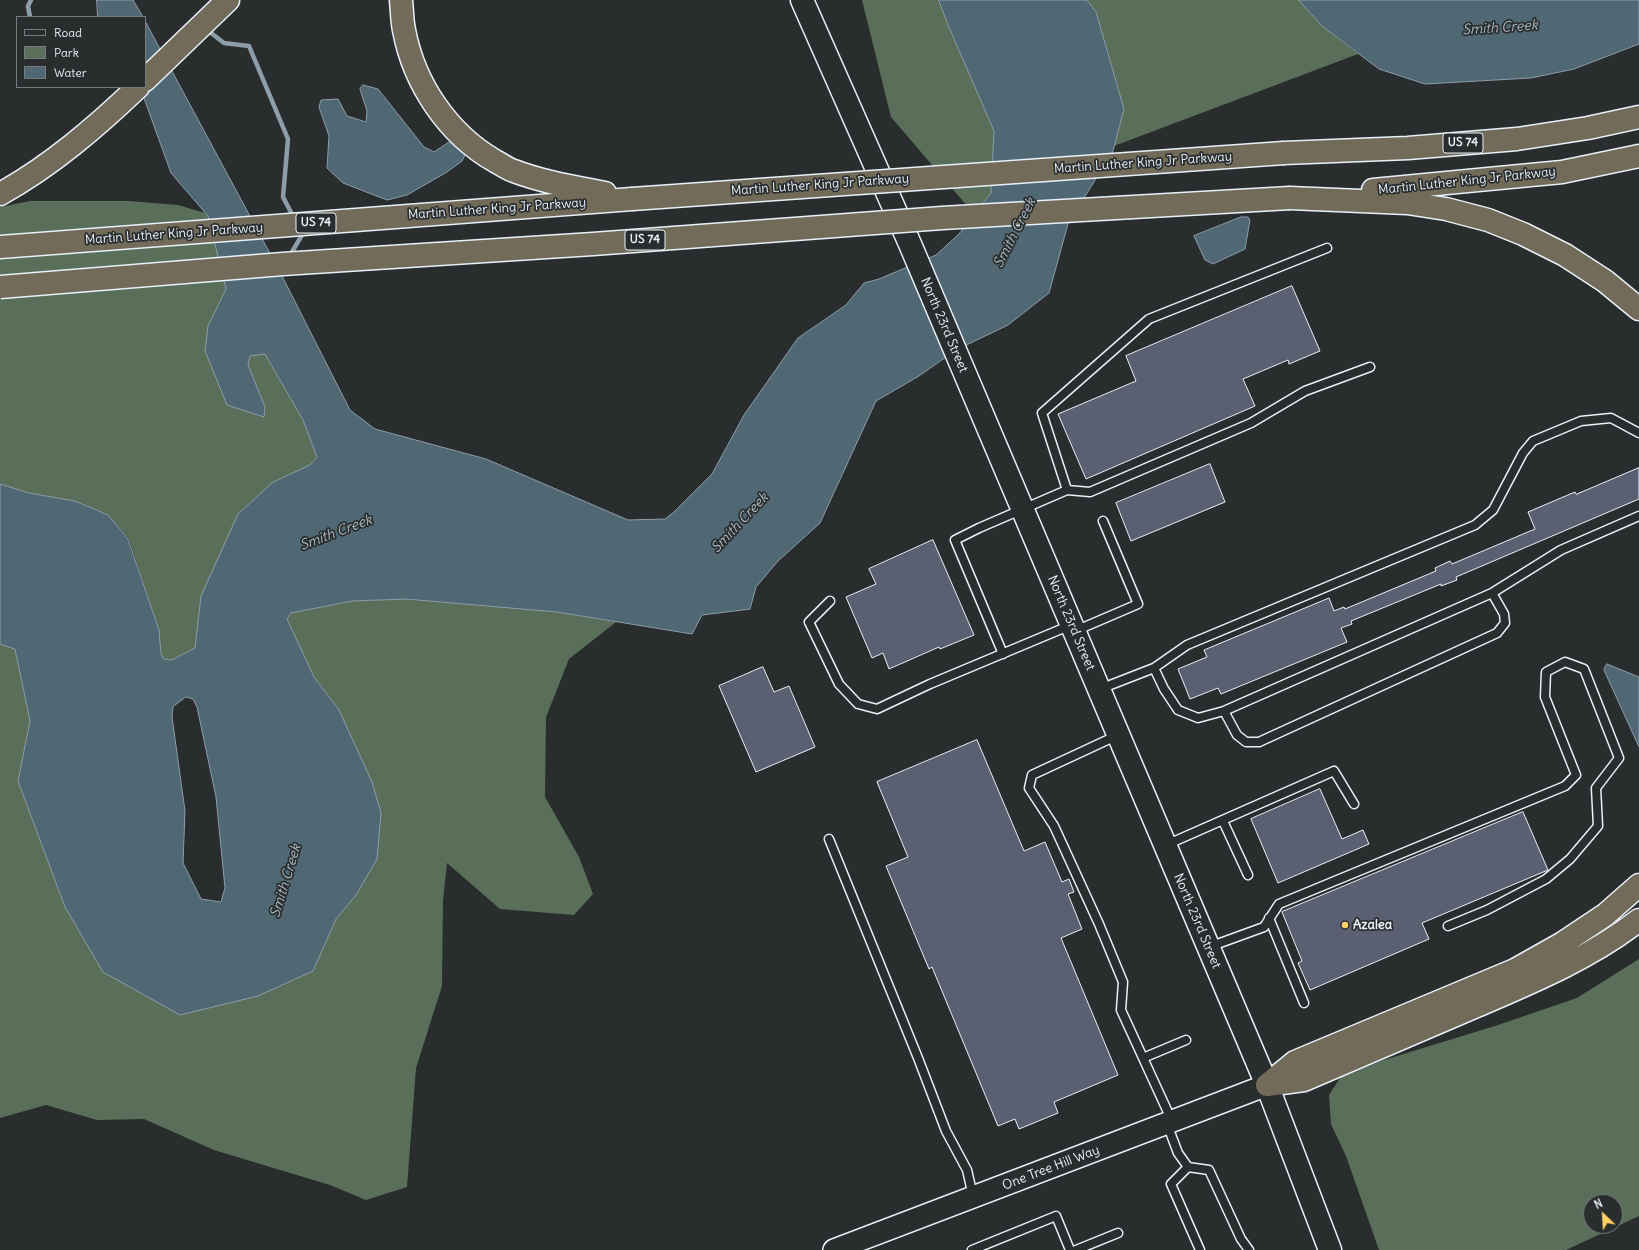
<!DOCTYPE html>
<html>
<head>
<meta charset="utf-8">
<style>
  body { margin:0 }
  #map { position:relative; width:1639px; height:1250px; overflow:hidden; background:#2a2d2e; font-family:Delius,sans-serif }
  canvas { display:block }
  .legend { position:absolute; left:16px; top:16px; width:130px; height:72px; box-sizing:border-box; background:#2a2d2e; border:1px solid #767b7f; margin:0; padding:5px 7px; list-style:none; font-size:12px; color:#e8f1f8 }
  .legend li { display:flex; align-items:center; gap:8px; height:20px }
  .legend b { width:20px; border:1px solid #767b7f }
  .north { position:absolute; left:1583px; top:1194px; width:40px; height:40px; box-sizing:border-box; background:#2a2d2e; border:1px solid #767b7f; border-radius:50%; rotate:335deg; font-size:11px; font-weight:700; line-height:16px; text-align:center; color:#e8f1f8 }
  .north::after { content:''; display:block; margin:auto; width:14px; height:18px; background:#ffd166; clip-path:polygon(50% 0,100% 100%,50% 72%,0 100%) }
</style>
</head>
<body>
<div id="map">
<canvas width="1639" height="1250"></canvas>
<ul class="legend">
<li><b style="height:5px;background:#2a2d2e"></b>Road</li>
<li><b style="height:11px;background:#5a6f5a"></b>Park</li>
<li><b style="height:11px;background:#506774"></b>Water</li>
</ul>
<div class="north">N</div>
</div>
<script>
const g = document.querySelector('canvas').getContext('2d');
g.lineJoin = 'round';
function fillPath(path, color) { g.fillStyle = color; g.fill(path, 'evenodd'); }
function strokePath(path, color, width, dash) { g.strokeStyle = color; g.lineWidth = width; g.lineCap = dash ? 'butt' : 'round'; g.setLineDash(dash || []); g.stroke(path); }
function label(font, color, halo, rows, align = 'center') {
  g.font = font + ' Delius,sans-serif'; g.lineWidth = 3.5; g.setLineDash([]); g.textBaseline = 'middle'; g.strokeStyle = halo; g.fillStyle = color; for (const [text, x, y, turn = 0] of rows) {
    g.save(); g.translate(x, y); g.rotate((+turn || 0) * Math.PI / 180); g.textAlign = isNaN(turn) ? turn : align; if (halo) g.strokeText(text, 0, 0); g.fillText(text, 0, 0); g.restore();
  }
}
fillPath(new Path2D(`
  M862,0H939L948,25L994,131L991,193L974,214L891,117Z
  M1087,0H1299L1322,26L1358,54L1114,146L1124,109L1096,12Z
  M30,201H129L178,205L205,213L208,216L226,289L208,326L265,407L248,365L250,356L265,354L303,420L317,457L310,465L273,482L201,596L195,648L172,660L164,659L161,654L159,630L129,539L108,515L75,501L29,493L0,484V207Z
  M406,599L557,612L616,622L569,659L546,717L545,797L579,857L593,894L574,915L500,909L447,863L443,900L442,986L416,1068L407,1187L366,1200L330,1185L214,1150L144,1119L97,1120L46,1105L0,1118V644L15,649L30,721L18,781L65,907L313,971L336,919L356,895L339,710L314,677L287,619L291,613L352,601Z
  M1639,959V1216L1566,1250H1379L1346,1156L1331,1124L1329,1095L1340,1078L1381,1061L1498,1025L1577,998ZM1591,1202H1615V1226H1591Z`), '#5a6f5a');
const water = new Path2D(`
  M97,0H133L143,17H98Z
  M939,0H1087L1096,12L1124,109L1113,151L1068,224L1049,293L1008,325L956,350L919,376L876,401L820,523L778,561L756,587L750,609L702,615L692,634L557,612L406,599L352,601L291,613L287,619L314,677L339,710L372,782L381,813L377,859L356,895L336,919L313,971L258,996L180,1015L103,972L65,907L18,781L30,721L15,649L0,644V484L29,493L75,501L108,515L128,539L159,630L161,654L164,659L172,660L195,648L201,596L238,514L273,482L310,465L317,457L303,420L265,354L250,356L248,365L265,407L264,417L227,405L205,351L208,326L226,289L208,216L171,173L140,87H145V21L280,272L350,410L375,429L486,459L628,520L665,519L674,512L712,474L744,415L798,338L846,305L864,283L879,279L936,255L959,234L991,193L994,131L948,25ZM186,697L193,699L197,707L216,797L225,888L221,902L201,899L183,863L185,811L172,717L173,707Z
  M1299,0H1639V44L1574,69L1531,78L1425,84L1379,69L1322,26Z
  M363,85L378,89L424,147L434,152L449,142L466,153L462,161L447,172L407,195L387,200L343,183L327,168L329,136L319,107L321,100L338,99L347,116L366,122L367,111L360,89Z
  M1241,217H1248L1250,220L1245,249L1213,264L1205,260L1194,236Z
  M1607,664L1639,677V747L1604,670Z`);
fillPath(water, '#506774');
strokePath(water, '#8d9ea9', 1);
strokePath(new Path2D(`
  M30,17L28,6L31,0
  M206,29L224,43L249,46L288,139L283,197L294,218
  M289,257L302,235L300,230`), '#8d9ea9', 4.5);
const building = new Path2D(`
  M1292,286L1320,351L1289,364L1288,360L1243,379L1255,406L1086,479L1058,414L1136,381L1126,356Z
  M1210,464L1225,502L1131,541L1116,503Z
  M1639,468V499L1456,577L1457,580L1441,586V584L1351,621L1352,624L1341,628L1347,642L1221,694L1218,688L1190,699L1178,669L1207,657L1204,650L1329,598L1334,611L1344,607L1345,609L1436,571L1435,568L1450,561L1452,564L1535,529L1528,512L1575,492L1576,494Z
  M933,540L974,635L940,649L939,647L889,669L883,653L872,658L846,597L876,584L869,569Z
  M763,667L774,692L789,686L815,747L756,772L719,686Z
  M977,740L1024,851L1045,842L1062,882L1069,879L1074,892L1068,894L1082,929L1061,938L1118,1075L1054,1102L1058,1113L1019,1129L1015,1119L998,1126L932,967L929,969L886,866L908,857L877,782Z
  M1320,789L1342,839L1363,830L1369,844L1278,883L1251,819Z
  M1523,812L1548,870L1422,923L1429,939L1310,990L1298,963L1302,961L1282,912Z`);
fillPath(building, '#5a6072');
strokePath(building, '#e8f1f8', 1);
const service = new Path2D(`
  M1067,490L1090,492L1251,423L1305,391L1370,367
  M830,601L809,622L839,684L858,704L877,709L930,684L1071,625
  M1075,631L1138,604L1103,521
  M1003,654L955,540L979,528L1067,490L1042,413L1149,319L1327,248
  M1154,668L1164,689L1178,710L1198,718L1224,711L1492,593L1561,550L1639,516
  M1100,689L1154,668L1187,645L1475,525L1493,510L1523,453L1533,441L1581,421L1611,418L1639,433
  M1224,711L1237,735L1246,742H1259L1497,633L1505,623L1504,614L1492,593
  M1118,735L1032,775L1029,788L1054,826L1099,924L1123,982L1121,1010L1172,1121
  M1223,821L1248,875
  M829,839L918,1058L946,1131L967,1170L973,1196
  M1166,845L1334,771L1354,804
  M1269,918L1304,1003
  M1209,947L1264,927L1279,904L1565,786L1576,775L1545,697L1546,672L1565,662L1584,669L1619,758L1596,788L1598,826L1570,859L1546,879L1487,910L1448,926
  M1143,1058L1186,1040
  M1167,1124L1178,1153L1188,1167
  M972,1250L1056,1216L1070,1250
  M1076,1250L1118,1233
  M1200,1250L1171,1184L1188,1167L1209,1170L1241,1239L1249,1250`);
const tertiary = new Path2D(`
  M834,1250L1267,1085`);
const secondary = new Path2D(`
  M802,0L910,244L1267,1085L1330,1250`);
const motorway = new Path2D(`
  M401,0C402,10 402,21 404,30C414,84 448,134 495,161C501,164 507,169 514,171C543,182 574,187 605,193
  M145,80L228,0
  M1284,153L1408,148L1517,139L1588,128L1639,117
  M1373,190L1562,172L1639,156
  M0,194C51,166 96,127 138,87
  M1290,198L1407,203L1446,209L1488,220L1523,234L1565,255L1605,281L1639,309
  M0,247L632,199
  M1267,1085L1295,1062L1515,970L1563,943L1605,915L1639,885
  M1267,1085L1304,1080C1360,1056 1416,1032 1472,1008C1530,983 1589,959 1639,920`);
strokePath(service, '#e8f1f8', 11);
strokePath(tertiary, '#e8f1f8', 24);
strokePath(secondary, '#e8f1f8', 25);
strokePath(motorway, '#e8f1f8', 25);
strokePath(service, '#2a2d2e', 8);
strokePath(tertiary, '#2a2d2e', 21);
strokePath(secondary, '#2a2d2e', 22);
strokePath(motorway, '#726b5a', 22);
const motorwayBridge = new Path2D(`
  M632,199L1284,153
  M0,287L283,264L593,244L942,218L1290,198`);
strokePath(motorwayBridge, '#e8f1f8', 25, []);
strokePath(motorwayBridge, '#726b5a', 22);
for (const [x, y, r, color] of [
  [1345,925,4,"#ffd166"]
]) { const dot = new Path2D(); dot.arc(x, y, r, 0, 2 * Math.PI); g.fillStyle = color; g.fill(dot); strokePath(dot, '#2a2d2e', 1.5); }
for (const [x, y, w] of [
  [1463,143,40],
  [316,223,40],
  [645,240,40]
]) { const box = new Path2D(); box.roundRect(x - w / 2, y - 10, w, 20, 3); g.fillStyle = '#2a2d2e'; g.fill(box); strokePath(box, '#e8f1f8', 1); }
label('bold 12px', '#e8f1f8', null, [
  ["US 74",1463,143],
  ["US 74",316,223],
  ["US 74",645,240]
]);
label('13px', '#e8f1f8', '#2a2d2e', [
  ["Martin Luther King Jr Parkway",1143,163,-4],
  ["Martin Luther King Jr Parkway",1467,181,-6],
  ["Martin Luther King Jr Parkway",820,185,-4],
  ["Martin Luther King Jr Parkway",497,209,-4],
  ["Martin Luther King Jr Parkway",174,234,-4],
  ["North 23rd Street",944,325,67],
  ["North 23rd Street",1071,623,67],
  ["North 23rd Street",1197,921,67],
  ["One Tree Hill Way",1051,1168,-21]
]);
label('bold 13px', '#e8f1f8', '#2a2d2e', [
  ["Azalea",1353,925]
], 'left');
label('italic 14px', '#abbac3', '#2a2d2e', [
  ["Smith Creek",1500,28,-4],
  ["Smith Creek",1015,233,-63],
  ["Smith Creek",740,523,-47],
  ["Smith Creek",336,533,-21],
  ["Smith Creek",286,881,-73]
]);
</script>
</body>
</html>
